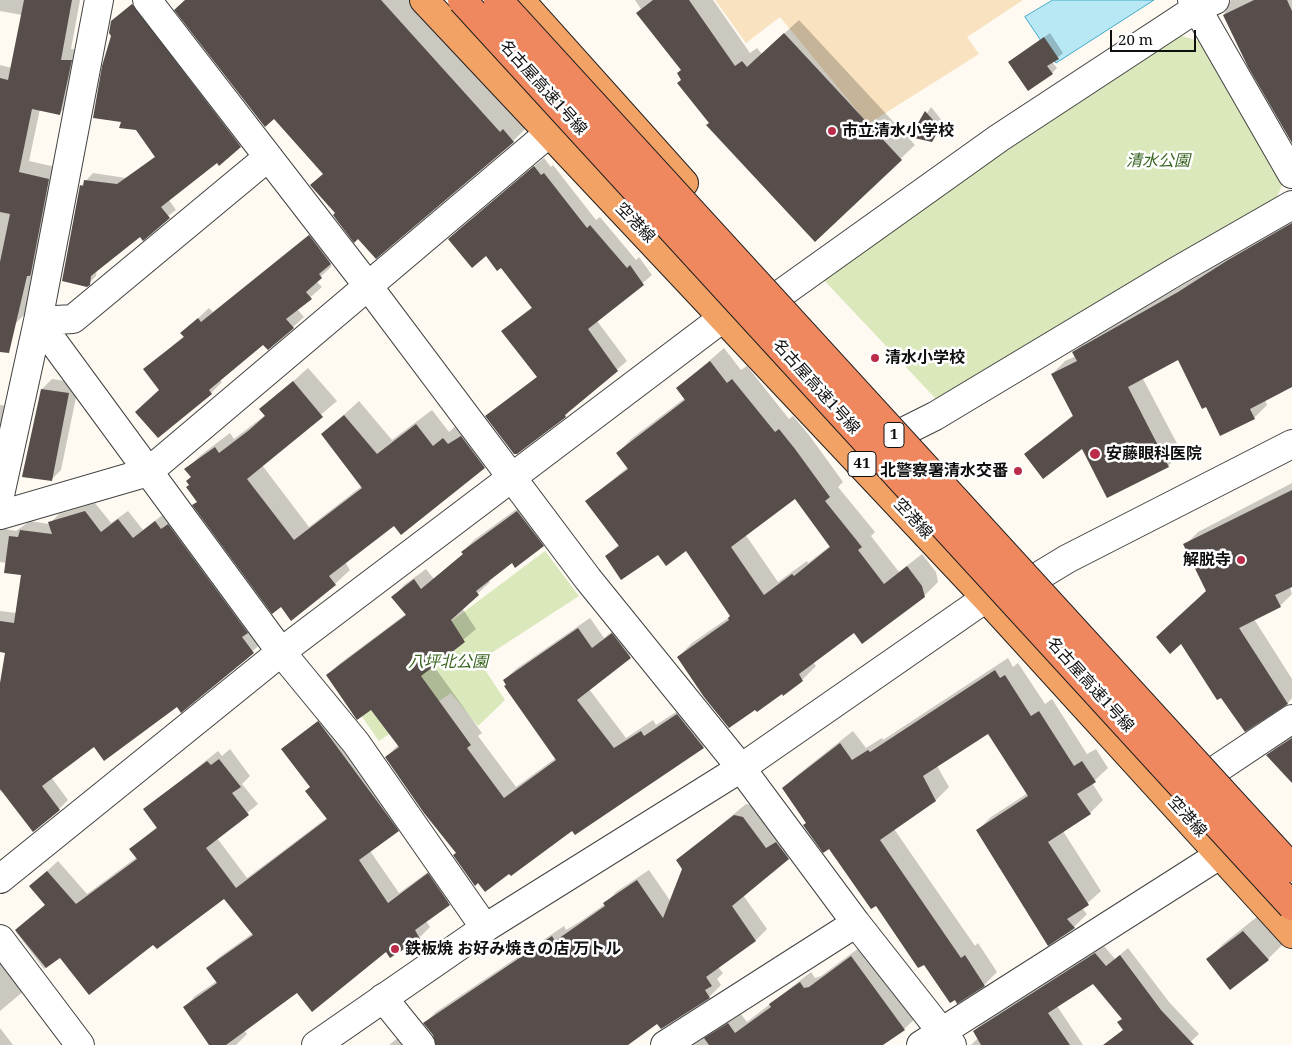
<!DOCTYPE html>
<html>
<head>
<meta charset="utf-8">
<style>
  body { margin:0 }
  #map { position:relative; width:1292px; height:1045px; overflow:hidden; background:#fefaf1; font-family:"Noto Serif",serif }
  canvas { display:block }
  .scale { position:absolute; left:1110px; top:30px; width:86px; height:22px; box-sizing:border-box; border:2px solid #0f0f0f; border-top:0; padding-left:6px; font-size:15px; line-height:18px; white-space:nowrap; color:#0f0f0f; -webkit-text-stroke:4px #fff; paint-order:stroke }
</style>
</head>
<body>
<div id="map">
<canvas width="1292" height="1045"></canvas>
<div class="scale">20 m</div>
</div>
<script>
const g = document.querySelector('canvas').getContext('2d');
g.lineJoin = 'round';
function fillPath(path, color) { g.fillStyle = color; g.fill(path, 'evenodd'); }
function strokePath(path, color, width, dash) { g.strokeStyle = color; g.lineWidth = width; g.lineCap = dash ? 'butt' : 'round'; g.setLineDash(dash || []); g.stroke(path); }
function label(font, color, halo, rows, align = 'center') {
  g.font = font + ' "Noto Serif","Noto Sans JP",serif'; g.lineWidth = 5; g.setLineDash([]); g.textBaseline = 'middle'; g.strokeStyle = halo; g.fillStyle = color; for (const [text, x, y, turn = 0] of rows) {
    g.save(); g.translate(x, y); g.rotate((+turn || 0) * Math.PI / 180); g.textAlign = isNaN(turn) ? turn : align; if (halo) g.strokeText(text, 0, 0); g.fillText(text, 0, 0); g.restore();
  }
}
fillPath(new Path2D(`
  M1179,35L1202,42L1283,183L1276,199L936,399L820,276Z
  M545,551L579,596L479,661L505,700L478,726L451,693L379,741L349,698Z`), '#dae8bb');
fillPath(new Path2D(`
  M715,0H1023L967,37L979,54L868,124L780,17L746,43Z`), '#f8e2bf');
const water = new Path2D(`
  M1053,0H1154L1056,63L1025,17Z`);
fillPath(water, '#b7e8f4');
strokePath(water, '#41a9c9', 1);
fillPath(new Path2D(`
  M0,0H80L71,49L82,50L72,100L60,113L40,109L29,161L60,168L27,312L16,323L0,320V65L12,68L22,15L0,11Z
  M137,0L248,139L169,200L176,210L97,269L96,276L86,286L81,186L93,173L126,178L156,156L137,129L122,121L112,21Z
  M186,0H409L516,118L519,115L528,126L513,141L336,213L324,173Z
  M635,0H713L750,53L757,48L762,54L799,20L915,145L815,240L710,123L683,79L682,70Z
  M1231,0H1292V140L1249,66L1224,14Z
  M1050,33L1063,53L1052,62L1057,68L1052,73L1015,58Z
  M931,107L944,123L936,135L931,140L912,136Z
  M544,158L551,167L553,165L596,220L600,217L636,260L639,257L652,275L597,321L627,361L574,406L565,416L516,453L487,417L538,376L503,331L532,307L501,266L458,230Z
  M1292,219V386L1265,400L1267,405L1254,418L1207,405L1179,358L1142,377L1182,453L1168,466L1108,496L1082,447L1026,454L1073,415L1052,374L1065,361L1076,356L1074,352L1087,339L1192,280Z
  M320,226L341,252L329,263L332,266L316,281L322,287L297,309L304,317L293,327L263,343L220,380L222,382L211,393L160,389L145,369L184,336L193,323L209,308L213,312Z
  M724,348L741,370L747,366L789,419L793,416L809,435L843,482L838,487L875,532L871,536L899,572L922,554L936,572L938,582L924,596L854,631L813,662L816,666L802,680L758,711L678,657L692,643L731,616L687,550L606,557L619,544L587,501L628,467L618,453L631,439L685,398L678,388ZM795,497L830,546L808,563L807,561L778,582L745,534Z
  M308,368L337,401L262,465L309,527L362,486L323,434L359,401L392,440L432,410L449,432L458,424L499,452L484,467L394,524L345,562L350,570L335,584L198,501L190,484L192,476L186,469L201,455L230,433L234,439L264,416L266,415L261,410Z
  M52,379L79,383L61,470L51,480L22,476L42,389Z
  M0,405L8,406L0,444Z
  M1292,483V586L1290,587L1292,594L1280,606L1254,619L1292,679V698L1287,704L1207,590L1185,545L1198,532Z
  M529,500L555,533L543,545L513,562L488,580L490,582L462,608L476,629L433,665L482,733L478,736L516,787L556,758L504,680L516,669L590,618L604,638L624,622L642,645L589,689L626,738L653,720L656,725L690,703L714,736L703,747L573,829L510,872L479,881L386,757L399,744L371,708L327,676L339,664L406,614L393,597L404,585L426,569L434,579L464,554L462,552L474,540Z
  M95,503L111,523L128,511L143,530L165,513L262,643L181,711L177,705L94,745L51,777L68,800L59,809L0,791V690L7,652L0,651V611L16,613L22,574L7,563L0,562V528L16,531L30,521L49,524L59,514Z
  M1008,658L1013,667L1018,663L1045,704L1052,699L1087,754L1096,749L1108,768L1092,783L1103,800L1090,813L1063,831L1101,891L1082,908L1087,914L1074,927L978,830L991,817L1028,793L988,733L937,766L949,787L936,800L894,829L975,946L978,943L997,972L984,985L924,963L807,822L783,789L796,776L853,731L866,748L882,738L883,740Z
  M329,712L408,820L370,851L399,893L439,864L459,893L426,921L430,927L419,938L390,957L386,950L297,991L244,1030L247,1034L236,1045H210L185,1007L195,996L217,981L208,968L218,958L253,933L224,897L153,943L60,956L44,969L16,932L46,904L31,886L58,861L87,894L137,857L130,849L158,826L145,809L218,751L222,756L230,749L250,776L242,784L258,804L217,838L247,878L328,817L311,786L283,749Z
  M1292,731V781L1268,755Z
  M746,804L754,806L799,847L743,895L767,929L756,940L718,967L723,973L717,979L721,985L709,997L661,1027L658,1022L626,1045H437L438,1042L425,1023L436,1012L564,926L566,930L581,921L605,904L616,892L649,870L671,902L683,869L678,860Z
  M1258,916L1283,944L1268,959H1208L1223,944Z
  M0,942L32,984L0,1011Z
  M863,945L916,1018L904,1029L881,1045H690L740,1013L747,1022L811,972L815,978L821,976Z
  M1104,946L1115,959L1128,948L1169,1002L1199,1034L1187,1045H1104L1124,1029L1123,1019L1094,982L1057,1006L1083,1045H971L978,1038L974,1031L982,1023Z
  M0,1028L13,1045H0Z
  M409,1029L423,1045H389Z`), '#0003');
fillPath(new Path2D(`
  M24,0H72L61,60H72L60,115L32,109L19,172L49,179L31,273L30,276H27L9,353L0,352V262L10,214L0,212V78L8,80Z
  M185,0H381L500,132L503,129L514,142L376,259L358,239L354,243L333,215L335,213L310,185L323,174L274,119L265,127L174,10Z
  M653,0H689L735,66L742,61L747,67L784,33L902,160L815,242L706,125L709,123L677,83L681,80L677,73L681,70L636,13Z
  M1254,0H1287L1292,11V143L1248,67L1223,15Z
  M132,4L241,147L219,166L217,163L161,207L170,218L143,241L140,237L91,276L90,285L87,287L62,281L80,185L83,186L84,180L117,184L155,157L136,130L119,128L121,122L93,118L102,66L111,36L109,33L111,21Z
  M1044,37L1059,59L1047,66L1053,74L1028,91L1008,62Z
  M925,111L940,128L932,142L910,137Z
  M534,166L541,175L544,173L587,228L590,225L627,268L630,265L644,285L588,329L618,371L565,415L566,417L517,454H514L485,416L537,377L501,331L532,308L501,268L497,271L486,256L472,268L448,239Z
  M1292,223V387L1250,409L1255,419L1220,436L1206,407L1202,409L1178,360L1128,387L1169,467L1107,498L1082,449L1043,479L1024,454L1073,416L1051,374L1077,361L1072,352L1178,292L1228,260Z
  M309,235L331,264L319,274L322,278L306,292L312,299L286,319L294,328L268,350L263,345L209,390L212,394L158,438L135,412L159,390L143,369L184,337L180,333L198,318L201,322Z
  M710,361L727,383L732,379L775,432L779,429L795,449L830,497L825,501L862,547L858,550L884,584L907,566L922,586L925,597L862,644L854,633L799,674L803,681L783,696L782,694L757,712L755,710L729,728L704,697L677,657L729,620L728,618L730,616L686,551L666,566L658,555L621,580L605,556L619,546L585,501L628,469L616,453L685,400L676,388ZM795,499L830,547L794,576L792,574L764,595L731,547Z
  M293,381L323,417L247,479L294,540L362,488L321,434L344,415L377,454L416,424L433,446L443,438L448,444L461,436L485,468L401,535L394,526L329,576L336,585L291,621L281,607L272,614L192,505L197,502L186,487L189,485L186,481L191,477L184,469L215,447L219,453L248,431L265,416L259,409Z
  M41,389L69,393L52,481L22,477Z
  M1292,490V587L1275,595L1281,607L1239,628L1288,704L1245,732L1221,698L1217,700L1181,644L1170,654L1156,637L1206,591L1183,544Z
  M85,511L101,532L118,519L133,538L155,521L161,529L168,524L248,633L242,637L254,653L181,713L177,707L104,761L94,747L42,786L60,810L33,832L0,789V683L5,653L0,652V621L14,623L21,575L4,573L9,536L18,537L20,530L52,534L48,522Z
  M517,511L544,546L515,568L512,563L476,591L479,595L451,620L465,642L421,676L471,745L467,748L504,798L556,760L504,686L506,685L503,680L578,628L592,648L612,633L631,658L577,700L614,748L641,731L644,736L677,714L704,748L575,835L572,831L511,876L509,874L485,892L478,883L475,886L453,855L456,853L424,813L385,757L399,747L371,710L357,720L326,675L406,615L391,597L414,579L421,589L463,554L461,552Z
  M995,670L1000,678L1005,675L1031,716L1039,711L1074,766L1082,761L1096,782L1077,794L1091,814L1048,842L1089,905L1067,919L1075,928L1048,946L976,830L1028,796L988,734L923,776L936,801L880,840L961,958L965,955L985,986L957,1004L955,1000L950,1003L924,965L918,968L876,906L871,909L829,849L823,853L803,825L806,823L782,788L840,743L852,760L868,750L870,752Z
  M318,721L399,831L359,860L388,903L428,873L450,905L415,930L420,939L390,958L386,952L312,1012L297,993L226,1045H209L183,1007L217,983L206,968L253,935L224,899L157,949L153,945L89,995L60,958L46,968L15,930L45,905L29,886L47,871L76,904L137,859L129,849L157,828L143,809L207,761L211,765L219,759L241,787L232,793L249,815L206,848L236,888L327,819L305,791L310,787L281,749Z
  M1292,738V783L1266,755Z
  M734,815L743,817L766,848L776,842L789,859L732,906L756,941L706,977L712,986L705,990L710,998L661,1029L657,1024L628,1045H436L433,1035L423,1023L552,936L555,941L568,932L605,906L603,903L637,880L663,918L682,869L676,860Z
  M1243,931L1269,960L1230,990L1206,959Z
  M1095,953L1106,966L1120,955L1161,1010L1194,1045H1103L1123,1030L1117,1022L1122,1019L1093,984L1048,1013L1070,1045H981L973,1031Z
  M851,956L905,1030L883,1045H709L704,1038L728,1023L735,1033L771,1007L769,1004L800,982L804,988L809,987Z`), '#574e4b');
const minor = new Path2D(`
  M147,0L368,286L588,579L741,768L856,923L952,1045
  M1192,0L1292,174
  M782,293L999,138L1197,8L1215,0
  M38,321L281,652L356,743L485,928
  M38,321L73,319L267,158
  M903,432L935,416L1175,272L1292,205
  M0,495L38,321L99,0
  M0,515L148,472L549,133
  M1217,769L1292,719
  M0,879L281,652L724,317
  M0,939L80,1045
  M383,998L421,1045
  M665,1045L856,923
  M921,1045L1221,854`);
const tertiary = new Path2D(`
  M316,1045L485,928L741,768L986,598L1039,576L1067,559L1292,444`);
const trunk = new Path2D(`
  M424,0L986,598L1292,934
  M520,0L684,183`);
strokePath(minor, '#424242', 30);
strokePath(tertiary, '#424242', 30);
strokePath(trunk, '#202020', 30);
strokePath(minor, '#fff', 28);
strokePath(tertiary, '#fff', 28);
strokePath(trunk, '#f2a265', 28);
const motorwayBridge = new Path2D(`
  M462,0L1292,906
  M498,0L1292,868`);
strokePath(motorwayBridge, '#202020', 30, []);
strokePath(motorwayBridge, '#ef885e', 28);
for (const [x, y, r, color] of [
  [832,131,5,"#bb2b4a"],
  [875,358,5,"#bb2b4a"],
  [1095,454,6,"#bb2b4a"],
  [1018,471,5,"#bb2b4a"],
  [1241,560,5,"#bb2b4a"],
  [395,949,5,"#bb2b4a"]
]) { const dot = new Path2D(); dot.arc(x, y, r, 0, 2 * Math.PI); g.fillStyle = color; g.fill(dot); strokePath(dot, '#fff', 2); }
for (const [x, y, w] of [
  [894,435,20],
  [862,464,28]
]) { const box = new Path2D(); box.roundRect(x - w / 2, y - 12.5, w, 25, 4); g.fillStyle = '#fff'; g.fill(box); strokePath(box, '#0f0f0f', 1); }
label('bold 15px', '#0f0f0f', null, [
  ["1",894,435],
  ["41",862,464]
]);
label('16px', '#0f0f0f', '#fff', [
  ["名古屋高速1号線",543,88,48],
  ["空港線",635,223,46],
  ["名古屋高速1号線",816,387,48],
  ["空港線",913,519,47],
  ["名古屋高速1号線",1090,685,48],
  ["空港線",1187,817,48]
]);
label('bold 16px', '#0f0f0f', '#fff', [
  ["市立清水小学校",842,131],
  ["清水小学校",885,358],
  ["安藤眼科医院",1106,454],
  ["北警察署清水交番",1008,471,"right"],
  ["解脱寺",1231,560,"right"],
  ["鉄板焼 お好み焼きの店 万トル",405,949]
], 'left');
label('italic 16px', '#3a6521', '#fff', [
  ["清水公園",1158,161],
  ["八坪北公園",448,662]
]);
</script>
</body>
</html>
